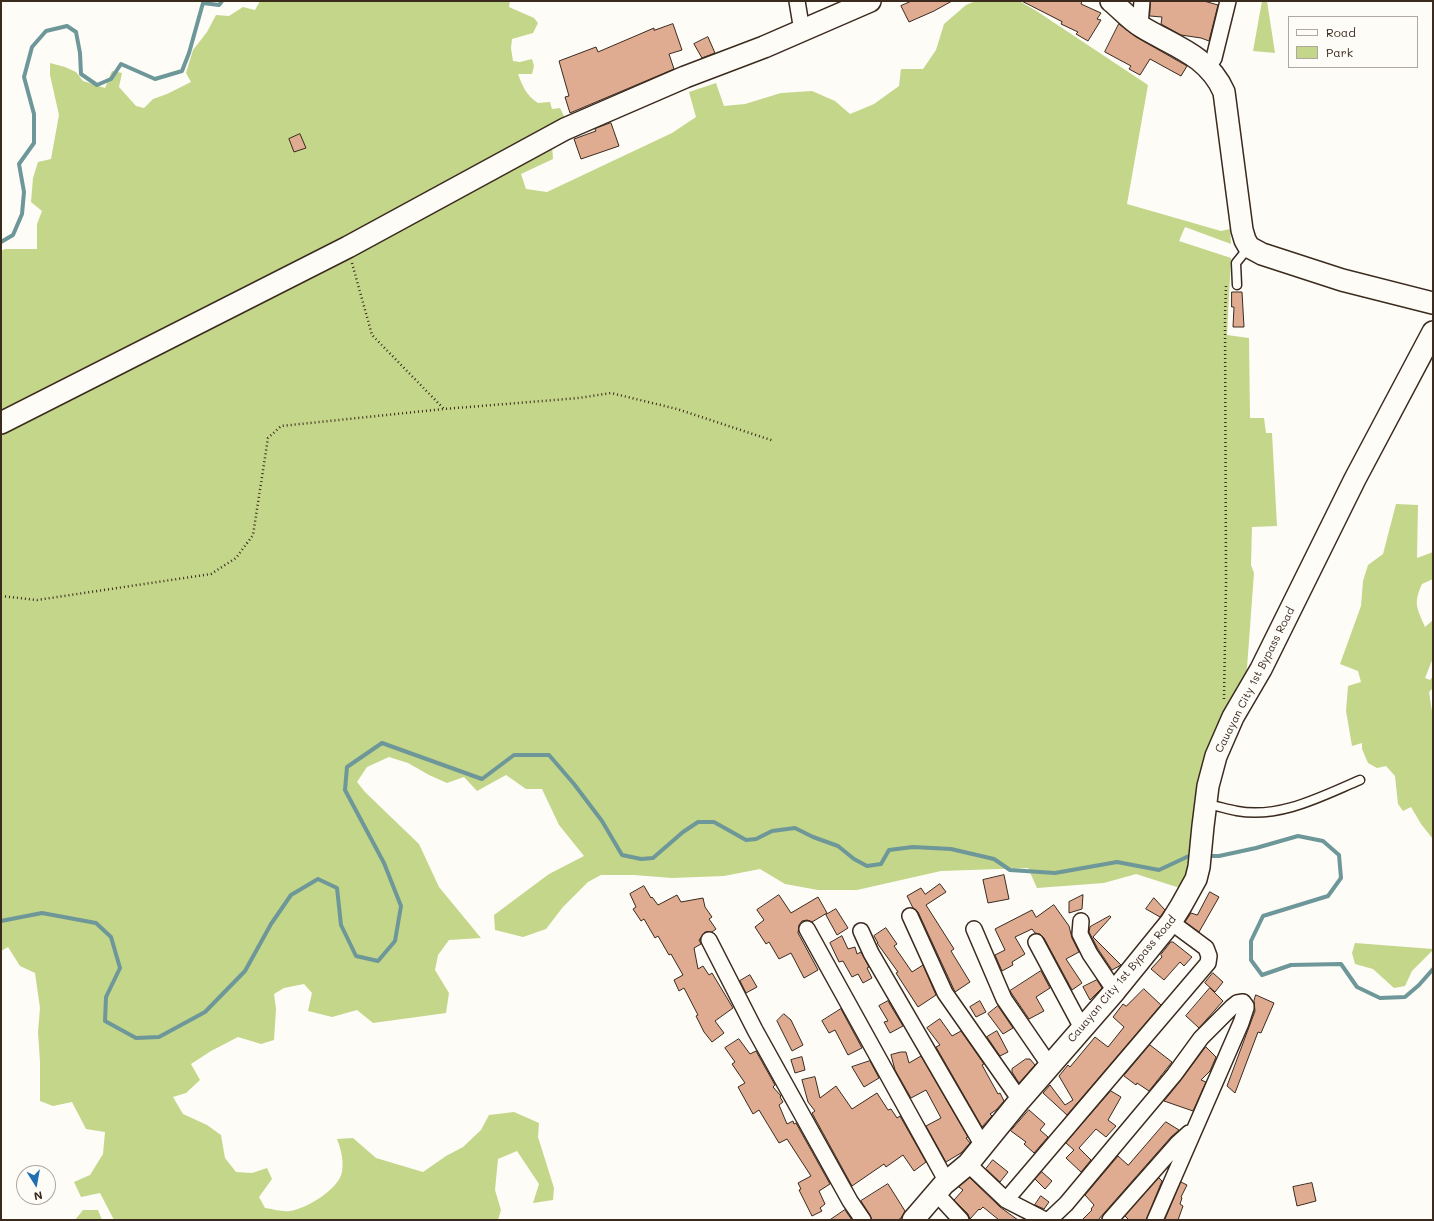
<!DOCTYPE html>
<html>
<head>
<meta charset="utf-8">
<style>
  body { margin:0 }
  #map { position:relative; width:1434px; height:1221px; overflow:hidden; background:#fdfcf7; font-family:Mali,sans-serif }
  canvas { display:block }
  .frame { position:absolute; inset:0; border:2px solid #3b2a1e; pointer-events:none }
  .legend { position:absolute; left:1288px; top:16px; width:130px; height:52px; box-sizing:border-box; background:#fdfcf7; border:1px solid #afa8a0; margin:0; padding:5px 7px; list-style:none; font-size:12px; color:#3b2a1e }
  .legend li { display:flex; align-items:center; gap:8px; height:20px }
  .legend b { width:20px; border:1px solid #afa8a0 }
  .north { position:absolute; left:16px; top:1165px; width:40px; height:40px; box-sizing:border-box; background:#fdfcf7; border:1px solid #afa8a0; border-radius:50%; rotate:169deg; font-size:11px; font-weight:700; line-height:16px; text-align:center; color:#3b2a1e }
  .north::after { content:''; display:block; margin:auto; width:14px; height:18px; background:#1f6fb2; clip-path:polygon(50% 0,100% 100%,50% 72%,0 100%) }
</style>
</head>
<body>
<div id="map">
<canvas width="1434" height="1221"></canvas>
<div class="frame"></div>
<ul class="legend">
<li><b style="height:5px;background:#fdfcf7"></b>Road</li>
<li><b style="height:11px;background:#c4d68a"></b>Park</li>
</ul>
<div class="north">N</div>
</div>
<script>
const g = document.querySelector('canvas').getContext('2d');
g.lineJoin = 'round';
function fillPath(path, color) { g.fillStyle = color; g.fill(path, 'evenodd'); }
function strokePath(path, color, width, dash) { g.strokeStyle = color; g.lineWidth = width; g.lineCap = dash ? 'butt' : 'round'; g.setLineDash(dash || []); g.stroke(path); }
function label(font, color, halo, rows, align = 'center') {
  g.font = font + ' Mali,sans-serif'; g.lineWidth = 3; g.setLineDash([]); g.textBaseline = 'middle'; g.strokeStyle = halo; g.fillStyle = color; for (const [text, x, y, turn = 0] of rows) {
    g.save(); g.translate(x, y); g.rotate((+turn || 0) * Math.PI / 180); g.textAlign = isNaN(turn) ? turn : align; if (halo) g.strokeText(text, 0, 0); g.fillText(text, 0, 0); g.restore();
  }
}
fillPath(new Path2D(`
  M260,1H510L509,7L534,18L538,23L533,33L512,39L511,48L513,61L520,62L532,59L534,66L532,74H518C523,87 526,95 538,103L550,102L552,109L560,108L566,120L439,189L1,413V251L5,249H37V224L42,211L31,202L33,178L38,162L51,159L59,115L50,75V63L65,67L76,72L83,81L105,88L112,71L122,73L119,87L136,106L144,108L153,99L167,94L191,82L186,73L193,50L207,32L216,15L229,16L243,7L255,10Z
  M976,1H1014L1021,2L1038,12L1148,85L1127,204L1221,231L1230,229L1231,244L1185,227L1179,241L1231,258L1227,335L1249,338L1250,418H1264L1266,433H1272L1277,526L1252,527L1251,565L1254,573L1246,681L1195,845L1183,889L1136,874L1104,883L1037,888L1028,868L941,871L857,890H818L785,884L760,869L724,876L672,878L634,875H601L588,882L563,907L546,929L523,937L495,930L494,915L549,874L584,856L559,825L542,789H526L506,775L477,791L464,777L447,783L429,775L408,763L389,757L367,767L357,782L365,792L419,844L439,887L481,938L449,940L438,955L435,970L449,993L446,1013L373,1023L357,1010L332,1017L308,1011L312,993L304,984L284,988L274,994L276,1009L274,1040L261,1044L238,1037L211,1051L191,1064L200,1080L186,1093L173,1097L183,1114L207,1125L221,1135L225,1158L236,1172L252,1173L267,1168L272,1179L259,1197L265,1208C273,1209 282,1212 290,1211C306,1209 339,1189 342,1172C344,1160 341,1150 337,1139L353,1138L376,1158L423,1172L446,1156L463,1147L481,1130L489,1115L514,1112L539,1123L538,1137L554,1188L553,1200L533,1203L539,1184L517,1151L498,1159L495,1190L501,1210L498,1220H114L100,1193L81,1197L74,1182L90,1175L103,1154L105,1132L86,1129L72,1102L53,1106L40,1101V1062L38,1032L40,1008L35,973L20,966L8,947L1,951V432L552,145L553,159L521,174L526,189L547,192L672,133L696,117L689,92L716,83L724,106L745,104L781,93L812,91L835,101L850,114L874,104L899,86L901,69H923L936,50L944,24L966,5Z
  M1262,1H1267L1275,53L1253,51Z
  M1396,504L1418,505L1417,558L1433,552V579L1422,584C1413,604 1417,608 1425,627L1433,620V658L1425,678L1430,680L1433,676V688L1429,692L1433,718V839L1421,824L1411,807L1403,811L1398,804L1395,776L1386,766L1377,768L1368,763L1362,749V743L1352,746L1346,711L1348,686L1361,682L1358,671L1340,664L1361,606L1363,581L1368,565L1383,554Z
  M1355,943L1433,949V950L1412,971L1405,986L1394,988L1373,969L1355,964L1352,953Z
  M83,1210H98L102,1220H75Z`), '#c4d68a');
strokePath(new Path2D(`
  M1,242L13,235L22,214L24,192L19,164L34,143V114L24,77L32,47L46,31L67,26L76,32L80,53L81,74L97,85L111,79L121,64L155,79L182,71L189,53L203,3L219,5L222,1
  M1205,856H1219L1256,848L1298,836L1323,841L1339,855L1341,878L1328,896L1263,916L1251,941V960L1262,975L1291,965L1341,964L1357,987L1380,998L1405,997L1419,985L1433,969
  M1,921L42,913L96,923L111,937L120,968L106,997L105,1021L136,1038L159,1037L205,1012L245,971L271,924L291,895L318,879L337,888L341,925L356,956L378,961L395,941L401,906L384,863L345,790L347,767L382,743L482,779L514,755H549L574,784L602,821L622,855L641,859L653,858L683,832L698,822H714L746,840L756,839L772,831L795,828L813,837L838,846L854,859L867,866L881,864L889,850L913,847L951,849L994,859L1010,870L1055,873L1117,862L1159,870L1191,855H1194`), '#6e9799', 4);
const building = new Path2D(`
  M912,1H952L934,11L909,22L901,6Z
  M1022,1H1082L1081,4L1101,13L1097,19L1101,20L1088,41L1076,34L1078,32L1061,24L1062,22Z
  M1151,1H1204L1218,5L1209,41L1201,38L1181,35L1161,24L1162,17L1150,16Z
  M673,24L682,50L669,54L674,69L570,113L565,97L569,96L559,61L596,47L598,52L654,28V30Z
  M1119,24L1136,37L1187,66L1181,76L1150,59L1140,75L1129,69L1131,66L1105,52Z
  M708,37L715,53L702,58L694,44Z
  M611,123L619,146L581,159L574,139L596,131L595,129Z
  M300,134L306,148L294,152L289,139Z
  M1232,292H1242L1244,327H1233L1234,307H1232Z
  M1004,875L1009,899L988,903L983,880Z
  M940,884L946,892L926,905L954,949L951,951L970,982L955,992L918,912L913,908L907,896L921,888L925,894Z
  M644,886L651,898L652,897L658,905L677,895L681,902L703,898L705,907L712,917L709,919L716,929L712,932H705L699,940L701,944L694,948L698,969L703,966L709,975L712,973L733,1008L715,1021L724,1033L712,1042L704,1032L696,1016L698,1015L684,988L679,991L674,980L683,975L671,954L669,955L658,936L655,938L644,919L641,921L633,909L636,907L630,894Z
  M1210,892L1219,897L1199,932L1185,922L1191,913L1197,915Z
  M779,895L791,913L818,897L827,913L812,922L807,920L802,921L799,925L798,933L818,970L804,978L791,953L779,959L769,942L766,944L755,927L764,920L757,910Z
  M1083,895L1082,909L1069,913V902Z
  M1154,898L1165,910L1160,917L1146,909Z
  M1054,905L1069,926L1072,938L1079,952L1066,959L1082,983L1072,990L1044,938L1040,934L1035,933L1032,929L1015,937L1025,954L1012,962L1013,965L1002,971L995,955L1005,950L995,929L1032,910L1036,917Z
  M836,909L848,928L837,935L826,915Z
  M1110,916L1111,917L1093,937L1121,965L1112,970L1098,949L1089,932L1090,927Z
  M886,928L897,944L894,946L912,972L923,965L936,995L918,1007L896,973L898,972L877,943H878L874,936Z
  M842,936L848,949L855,947L857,954L861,952L869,967L867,968L872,978L863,983L858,974L852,977L843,961L839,962L830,943Z
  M1171,942H1173L1192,957L1184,966L1180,962L1164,980L1151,969L1162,957L1161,955Z
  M1041,971L1050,988L1036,997L1044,1011L1029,1019L1010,991Z
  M1213,973L1223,982L1215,992L1205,983Z
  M750,975L757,987L746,993L740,981Z
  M1097,980L1102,988L1090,1000L1083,987Z
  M1210,988L1223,1001L1199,1028L1186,1016Z
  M1144,989L1161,1005L1067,1115L1043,1093L1050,1085L1065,1105L1073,1100L1059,1076L1068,1065L1070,1067L1095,1037L1108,1047L1124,1027L1113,1017L1123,1004L1126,1006Z
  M1256,995L1274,1003L1261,1033L1258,1032L1235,1093L1227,1086L1255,1011L1254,1001Z
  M888,1001L903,1026L890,1033L884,1022L888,1021L879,1006Z
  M980,1001L986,1012L976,1017L970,1007Z
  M998,1006L1013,1028L1003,1034L988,1014Z
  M841,1009L862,1048L848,1055L835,1030L829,1033L822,1021Z
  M784,1014L791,1020L803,1045L792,1051L777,1021Z
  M940,1019L952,1036L961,1031L984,1064L982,1065L998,1094L1000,1093L1004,1101L996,1110L990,1114L992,1116L982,1127L936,1047L940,1045L927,1028Z
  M997,1031L1008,1052L1000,1056L987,1037Z
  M739,1039L750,1054L756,1051L775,1085L773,1087L781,1096L780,1097L783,1102L779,1105L787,1124L793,1121L794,1124L796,1123L830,1184L819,1191L825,1204L820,1208L822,1211L812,1216L799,1190L801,1189L798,1183L811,1176L787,1139L779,1143L759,1110L753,1114L738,1087L745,1083L732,1064L735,1062L725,1048Z
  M1150,1045L1172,1062L1149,1091L1137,1083L1136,1085L1124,1076Z
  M1206,1047L1216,1057L1210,1071L1201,1080L1206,1082L1193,1111L1164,1101L1181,1080Z
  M901,1052H906L909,1063L921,1056L968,1137L966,1138L970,1143L961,1153L946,1162L926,1126L941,1118L926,1090L911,1098L895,1070L891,1055Z
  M802,1057L805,1070L795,1073L791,1060Z
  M1026,1059H1030L1035,1065L1019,1083L1012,1072V1069Z
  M870,1061L879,1078L864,1087L852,1067Z
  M815,1077L820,1098L836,1086L852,1109L877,1093L888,1110L891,1109L897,1118L900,1116L926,1162L914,1171L903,1155L886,1167L884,1164L852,1186L812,1113L815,1111L808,1102L802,1080Z
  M1111,1091L1121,1097L1108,1120L1116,1126L1106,1137L1096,1129L1079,1148L1091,1160L1081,1172L1066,1158L1074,1150L1066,1143Z
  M1029,1110L1045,1124L1040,1130L1048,1137L1034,1153L1024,1144L1026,1142L1011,1131Z
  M1166,1122L1179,1130L1171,1137L1098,1220H1082L1092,1210L1091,1209L1094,1205L1085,1195L1118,1156L1128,1165Z
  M993,1160L1008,1172L1000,1182L986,1169Z
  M1042,1172L1052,1181L1045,1189L1035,1179Z
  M970,1178L1000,1207L1018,1220H999L983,1207L980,1210L979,1209L970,1219L968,1214L954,1200L963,1190L959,1187Z
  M1159,1178L1162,1181L1146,1220H1129L1125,1216Z
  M1181,1182L1187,1185L1181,1197L1182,1198L1180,1204L1183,1206L1178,1220H1165Z
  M1312,1183L1316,1201L1297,1206L1293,1187Z
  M888,1184L905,1211L901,1218L898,1220H872L870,1215L861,1201Z
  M1041,1196L1049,1202L1044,1209L1035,1205Z
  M845,1210L852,1220H830Z`);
fillPath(building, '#dfac92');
strokePath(building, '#3b2a1e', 1);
const lane = new Path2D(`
  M1237,285L1236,263L1249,247
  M1207,804C1217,806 1227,809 1237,811C1280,819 1322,796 1360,780`);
const street = new Path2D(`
  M797,1L802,31
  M1140,25L1142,1
  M1208,67L1214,58L1228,1
  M910,916L945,993L1020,1100
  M1081,921L1080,934L1090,954L1115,991
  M807,929L947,1182
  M974,929L1004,999L1050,1066
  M861,931L871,953L983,1146
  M709,940L755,1030L850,1201L863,1220
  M1036,942L1082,1028
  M968,1164L1006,1200L1045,1220
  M936,1193L961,1220
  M1006,1200L1208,963L1209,956L1206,948L1171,922
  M1049,1220L1066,1204L1122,1137L1174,1075L1201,1038L1232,1007L1237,1003L1243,1002L1246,1006V1008L1241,1023L1155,1220
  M1110,1220L1178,1143L1189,1133`);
const secondary = new Path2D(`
  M1111,1C1121,9 1130,20 1142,27C1173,46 1208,55 1224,92L1242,230L1245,240L1249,247L1262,254L1342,280L1433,303
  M1,423L348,247L565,129L685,77L764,47L870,1
  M913,1220L944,1184L968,1164L1020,1100L1115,991L1171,922L1181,906L1196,879L1199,867L1203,826L1208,786L1216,756L1233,717L1261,669L1355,479L1433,332`);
strokePath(lane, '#3b2a1e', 11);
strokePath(street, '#3b2a1e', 18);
strokePath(secondary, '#3b2a1e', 24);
strokePath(new Path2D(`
  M352,263L372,335L444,409L579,398L611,393L677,409L774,441
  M1,596L37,600L211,574L236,558L253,535L268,438L281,426L444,409
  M1224,699L1226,583L1225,316L1226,286`), '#3b2a1e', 2.5, [1, 3]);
strokePath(lane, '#fdfcf7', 8);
strokePath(street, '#fdfcf7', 15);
strokePath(secondary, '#fdfcf7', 21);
label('11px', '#3b2a1e', '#fdfcf7', [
  ["Cauayan City 1st Bypass Road",1255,680,-63],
  ["Cauayan City 1st Bypass Road",1122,979,-50]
]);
</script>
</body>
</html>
